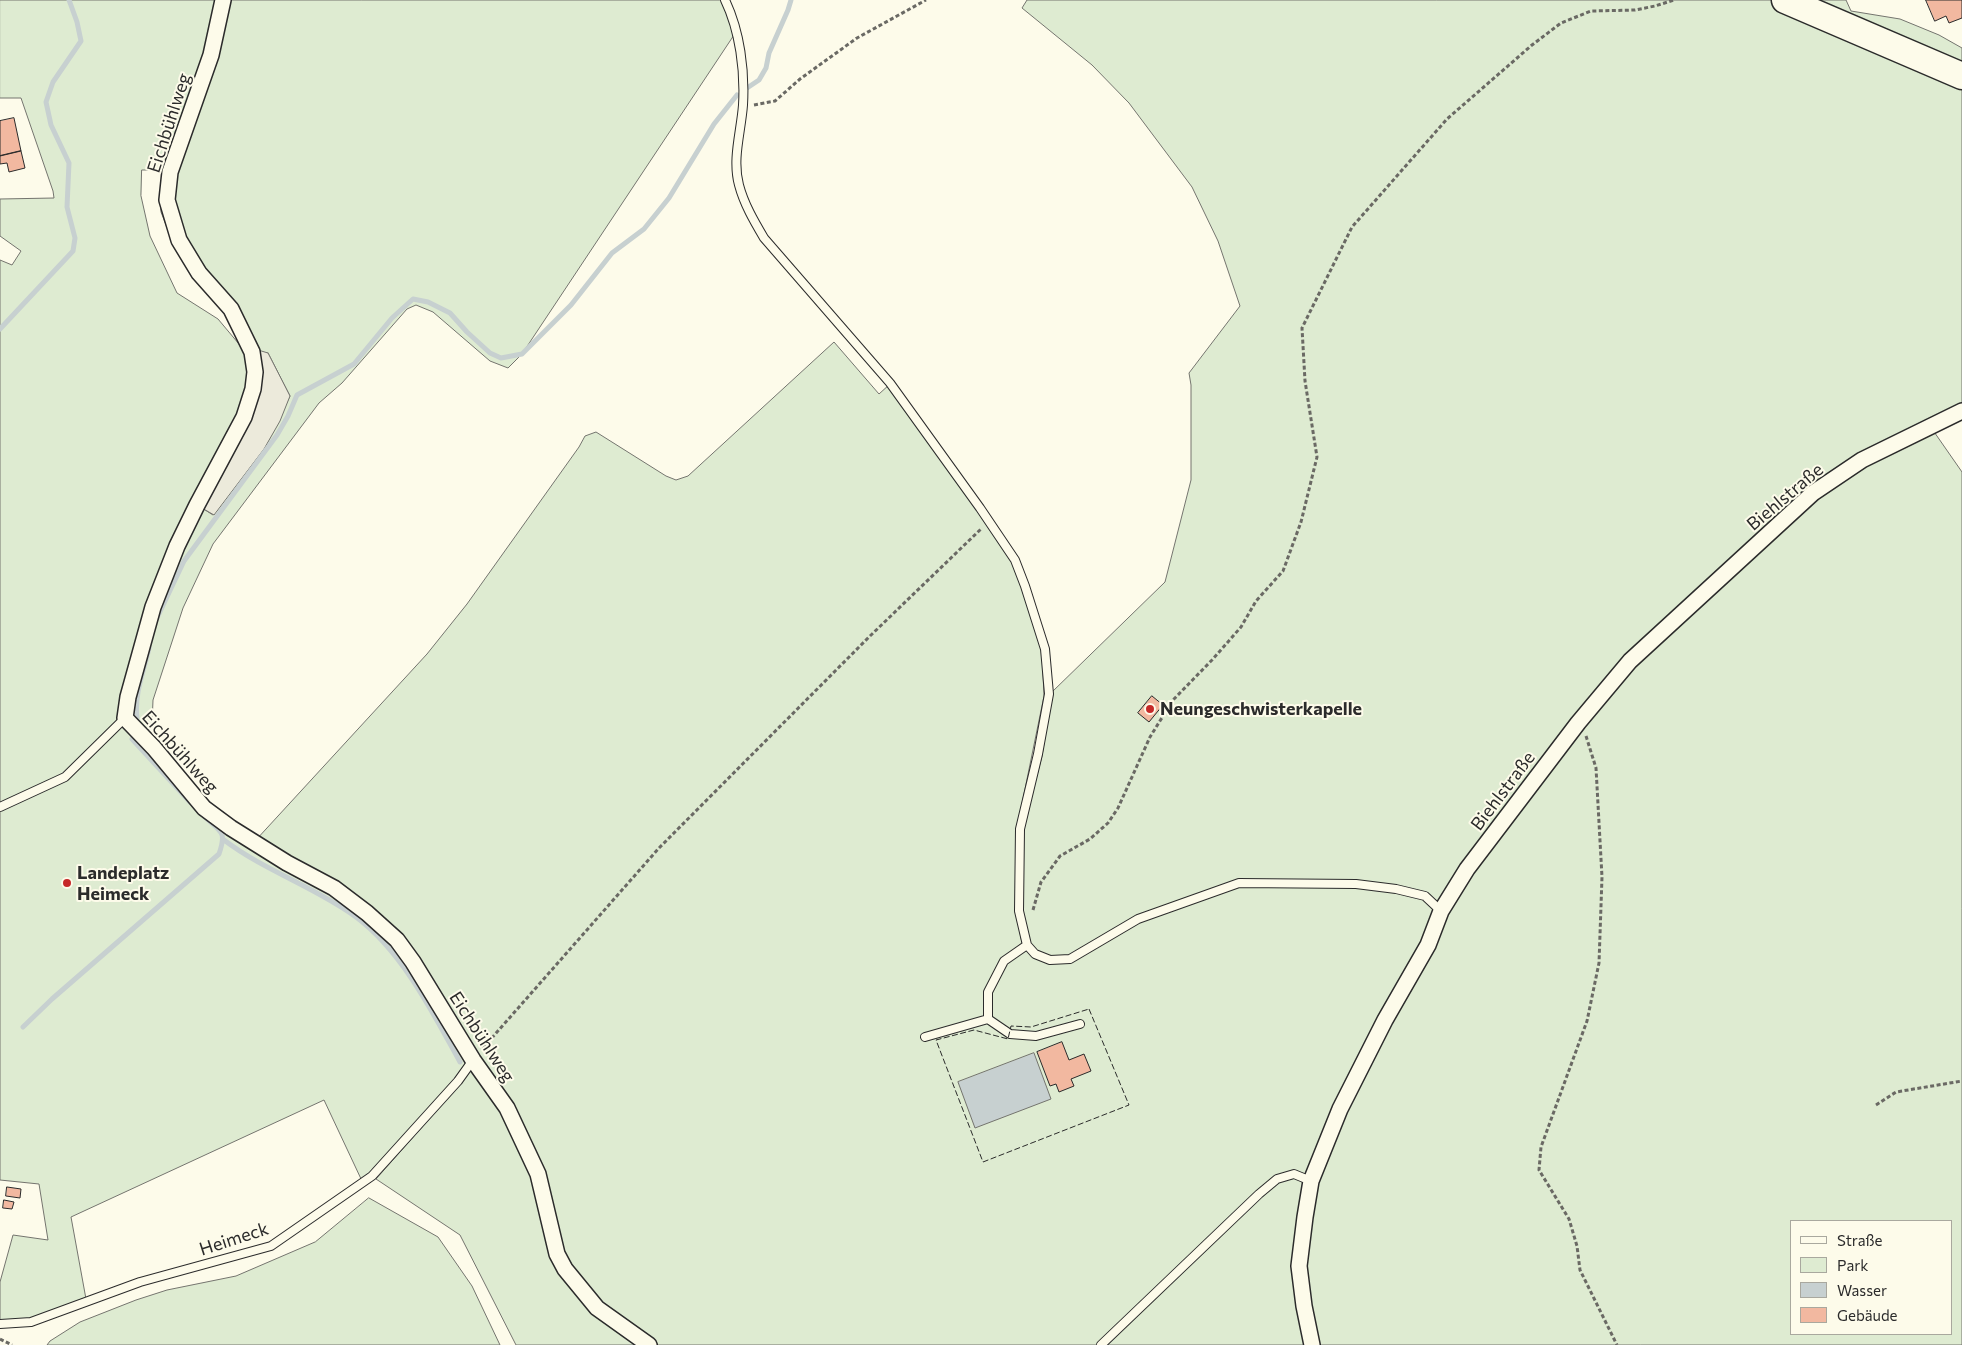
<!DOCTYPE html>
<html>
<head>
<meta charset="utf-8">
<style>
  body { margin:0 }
  #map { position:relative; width:1962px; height:1345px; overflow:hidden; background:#fdfbea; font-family:Commissioner,sans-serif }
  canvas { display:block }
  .legend { position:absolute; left:1790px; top:1220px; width:162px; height:115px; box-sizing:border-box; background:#fdfbea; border:1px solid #a9a89e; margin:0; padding:6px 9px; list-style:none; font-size:15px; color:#2b2b2b }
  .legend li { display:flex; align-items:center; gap:10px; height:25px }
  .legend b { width:25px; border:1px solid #a9a89e }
</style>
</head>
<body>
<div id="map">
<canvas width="1962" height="1345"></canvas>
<ul class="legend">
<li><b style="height:6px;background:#fdfbea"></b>Straße</li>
<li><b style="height:14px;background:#deebd1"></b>Park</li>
<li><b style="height:14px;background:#c7d0d0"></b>Wasser</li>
<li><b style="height:14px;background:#f2b8a0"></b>Gebäude</li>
</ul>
</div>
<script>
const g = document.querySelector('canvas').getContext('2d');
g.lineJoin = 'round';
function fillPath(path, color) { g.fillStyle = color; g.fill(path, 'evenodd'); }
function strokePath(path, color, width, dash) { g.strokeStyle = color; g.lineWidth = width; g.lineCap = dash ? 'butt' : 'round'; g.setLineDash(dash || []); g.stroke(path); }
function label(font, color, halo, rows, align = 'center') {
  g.font = font + ' Commissioner,sans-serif'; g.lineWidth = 4; g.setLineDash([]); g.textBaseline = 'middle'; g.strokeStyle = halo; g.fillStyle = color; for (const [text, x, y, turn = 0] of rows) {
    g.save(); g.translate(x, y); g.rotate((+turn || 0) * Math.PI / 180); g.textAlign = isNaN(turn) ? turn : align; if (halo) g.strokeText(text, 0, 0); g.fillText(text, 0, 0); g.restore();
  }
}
const green = new Path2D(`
  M0,0H723L734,35L522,354L508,368L490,361L433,312L416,305L407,309L342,383L319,403L213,544L183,608L153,700L152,725L145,735L206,807L255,841L427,654L467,604L579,447L585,436L596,432L666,476L676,480L688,476L834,342L879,394L890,384L1013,562L1042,650L1044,696L1017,828L1016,911L1022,943L1003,959L1006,963L1031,944L1021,910L1023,829L1042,756L1052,692L1165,582L1191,480V385L1189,373L1240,306L1218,241L1192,187L1129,103L1092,65L1022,8L1027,0H1846L1851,11L1900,19L1939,35L1962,48V411L1930,426L1962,472V1345H1319L1310,1303L1306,1266L1311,1219L1317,1185L1345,1111L1448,912L1425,893L1396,886L1238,880L1139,921L1239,885L1356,887L1395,892L1425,898L1441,911L1305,1182L1306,1345H516L460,1235L376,1179L461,1083L474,1053L456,1079L362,1181L324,1100L71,1217L86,1299L30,1320L0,1322V1282L13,1235L48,1240L39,1184L0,1180V260L12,265L21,251L0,236V199L54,198L53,191L21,98H0ZM142,170H164L160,200L161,212L175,248L194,278L221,308L236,332L244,350L218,319L177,293L150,236L141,196ZM268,353L290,396L264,449L213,515L202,508L259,367ZM1791,1221H1951V1334H1791Z
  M369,1198L438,1237L472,1286L500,1345H47L50,1341L80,1322L136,1300L167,1290L236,1276L315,1242Z`);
fillPath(green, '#deebd1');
strokePath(green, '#74746e', 1);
const parking = new Path2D(`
  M258,350L268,353L290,396L280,421L264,449L214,515L202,508L244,417Z`);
fillPath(parking, '#eceadb');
strokePath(parking, '#74746e', 1);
const water = new Path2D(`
  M1034,1053L1051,1099L975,1128L958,1082Z`);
fillPath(water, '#c7d0d0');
strokePath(water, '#74746e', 1);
strokePath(new Path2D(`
  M747,88L759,80L766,68L769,53L788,10L791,0
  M0,329L73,251L75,238L67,207L69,163L51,125L46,102L53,82L81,41L77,22L69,0
  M156,620L184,561L277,435L288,416L297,395L354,364L392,318L413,299L428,302L450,313L467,332L490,353L501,358L522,354L571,305L612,253L644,229L669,198L714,124L737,95
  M137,718C134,694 144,671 149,648
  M132,739L190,802
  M224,840C265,871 315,887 356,917C402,951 433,1013 460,1062
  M23,1027L52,999L219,854C227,831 221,832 205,817`), '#c7d0d0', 5);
const building = new Path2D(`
  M1926,0H1962V18L1949,23L1946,16L1935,21Z
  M14,118L21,151L0,156V121Z
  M21,151L25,168L9,172L7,163L0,164V156Z
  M1152,696L1163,705L1149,722L1138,713Z
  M1062,1042L1069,1060L1084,1054L1091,1071L1071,1079L1074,1086L1059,1092L1056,1084L1050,1086L1037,1052Z
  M7,1187L21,1189L20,1198L6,1196Z
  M4,1200L14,1202L12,1209L3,1208Z`);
fillPath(building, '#f2b8a0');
strokePath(building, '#2b2b2b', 1);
const lane = new Path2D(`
  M725,0C740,31 745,71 743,105C741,132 732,159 739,185C744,204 754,221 764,238L890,383L980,508L1015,560L1025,586L1045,649L1049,694L1038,754L1020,829L1019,911L1027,945L1035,954L1050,960L1070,959L1138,919L1239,883L1356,884L1396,889L1425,896L1441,911
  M0,807L65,777L125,718
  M1027,945L1004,961L988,992V1019L1010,1034L1036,1036L1080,1024
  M925,1037L988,1019
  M0,1324L31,1322L140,1282L271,1246L372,1176L458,1081L473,1060
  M1101,1345L1259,1194L1277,1179L1294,1174L1311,1181`);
const street = new Path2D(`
  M223,0L211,55L170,172L167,200L179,240L199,273L231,309L252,352L255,372L253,389L244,417L197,505L177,546L153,607L128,697L125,718L154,748L204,808L231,828L287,863L334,888L367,913L397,940L413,962L473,1060L507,1108L538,1174L557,1254L565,1269L597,1308L649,1345
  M1312,1345L1304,1306L1299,1266L1305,1217L1311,1181L1340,1109L1385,1020L1428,945L1441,911L1467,869L1578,723L1630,661L1813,493L1862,460L1962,411`);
const highway = new Path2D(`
  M1785,0L1962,76`);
strokePath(lane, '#2b2b2b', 10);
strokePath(street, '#2b2b2b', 18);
strokePath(highway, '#2b2b2b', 29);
strokePath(new Path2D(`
  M754,105L775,101L800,79L857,38L926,0
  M1586,736L1596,768L1602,877L1599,963L1587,1021L1541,1147L1539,1170L1569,1219L1577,1246L1580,1270L1617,1345
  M1033,910L1041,882L1060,856L1090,839L1108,823L1118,808L1150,737L1173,700L1212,660L1241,627L1256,601L1283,571L1301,522L1317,457L1305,381L1302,328L1352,227L1447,119L1532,45L1561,23L1591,11L1635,10L1655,6L1674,0
  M483,1048L659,848L869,637L982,528
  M1876,1105L1896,1092L1962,1081
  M0,1339L12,1345`), '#6a6964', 3, [4, 2.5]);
strokePath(lane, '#fdfbea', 8);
strokePath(street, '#fdfbea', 15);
strokePath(highway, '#fdfbea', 26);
strokePath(new Path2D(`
  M1089,1009L1129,1105L983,1162L936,1040L974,1030L1008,1039L1011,1026L1031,1027Z`), '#2b2b2b', 1, [6, 2.5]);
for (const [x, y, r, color] of [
  [1150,709,5,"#c62828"],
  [67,883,5,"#c62828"]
]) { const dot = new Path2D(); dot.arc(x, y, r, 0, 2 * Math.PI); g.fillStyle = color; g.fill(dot); strokePath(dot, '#fdfbea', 2); }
label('18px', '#2b2b2b', '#fdfbea', [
  ["Eichbühlweg",169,123,-72],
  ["Biehlstraße",1785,497,-40],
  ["Eichbühlweg",180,752,48],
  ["Biehlstraße",1503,791,-53],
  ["Eichbühlweg",482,1037,57],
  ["Heimeck",234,1239,-18]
]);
label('bold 18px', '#2b2b2b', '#fdfbea', [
  ["Neungeschwisterkapelle",1160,709],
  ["Landeplatz",77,873],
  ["Heimeck",77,894]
], 'left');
</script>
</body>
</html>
